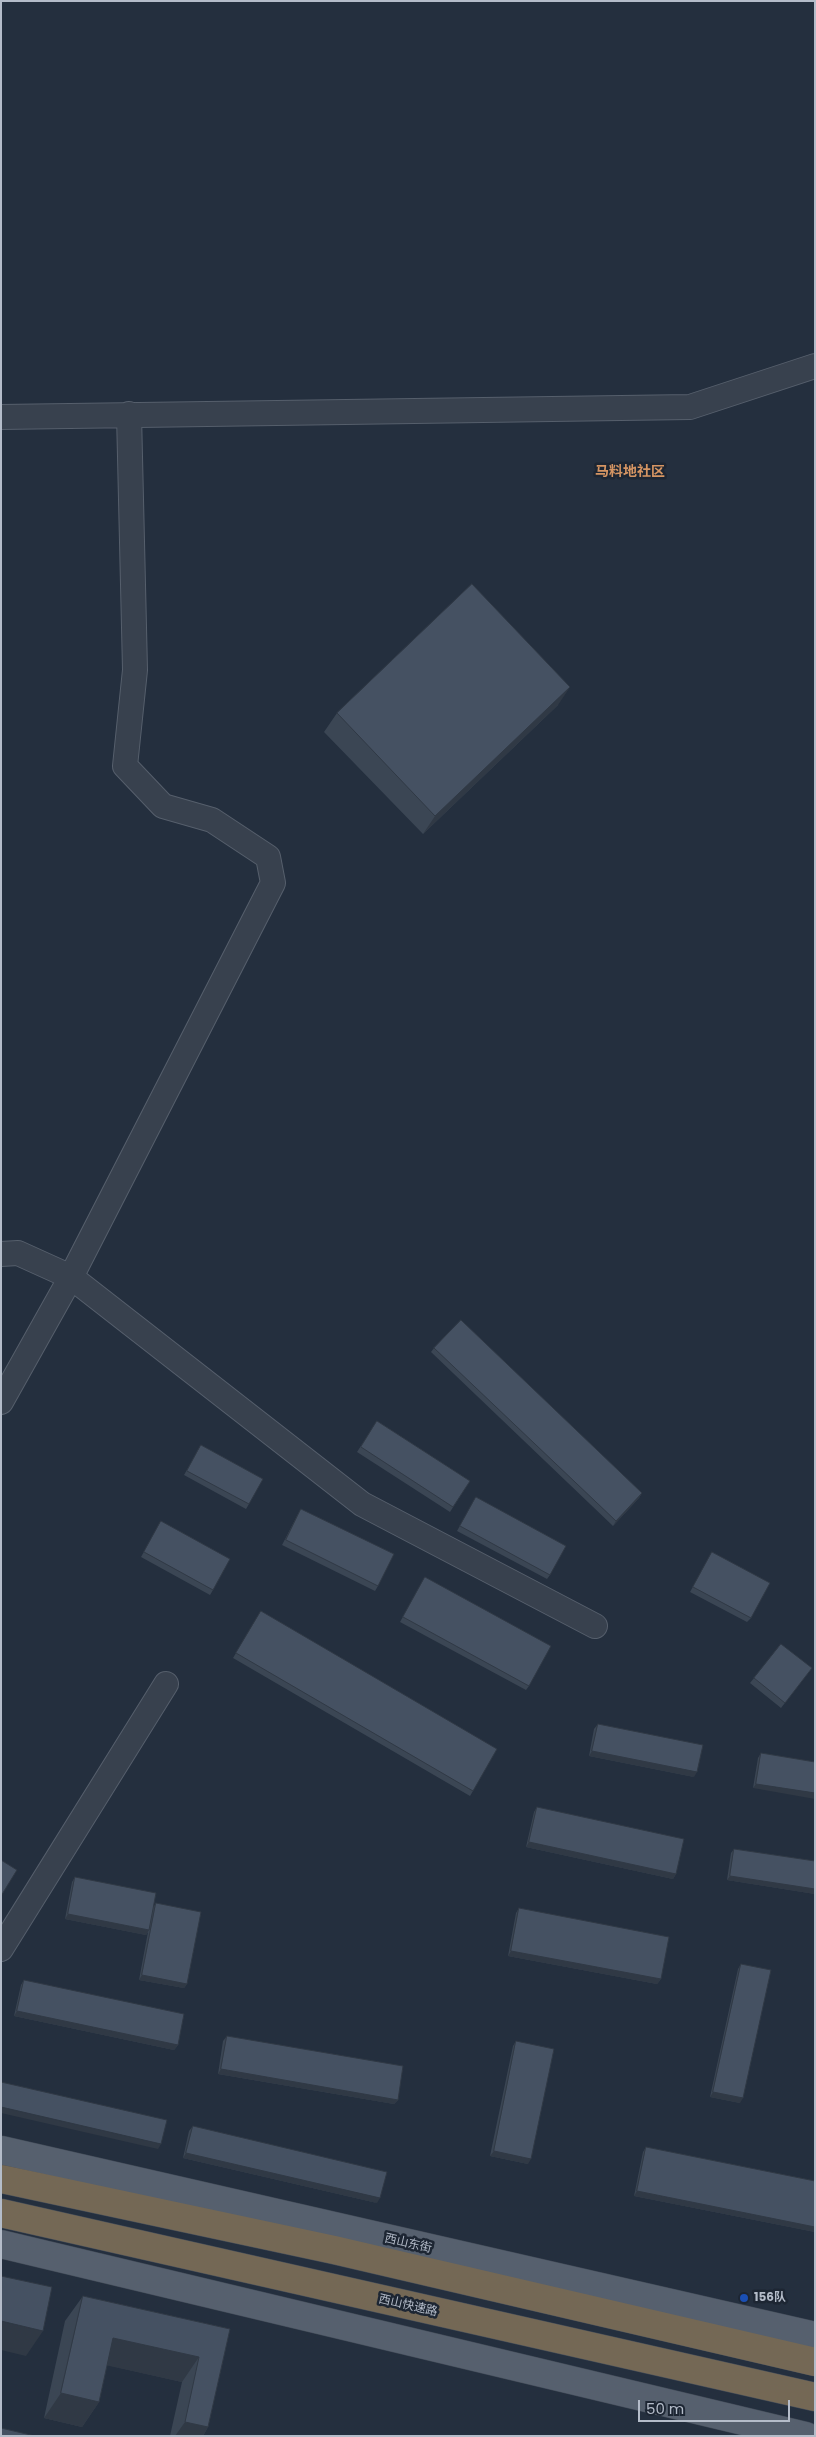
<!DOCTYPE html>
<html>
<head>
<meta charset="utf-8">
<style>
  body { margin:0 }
  #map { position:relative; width:816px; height:2437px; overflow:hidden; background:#242f3e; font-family:Poppins,sans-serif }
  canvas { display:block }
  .frame { position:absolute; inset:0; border:2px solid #b4bcc9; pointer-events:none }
  .scale { position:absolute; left:638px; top:2400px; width:152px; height:22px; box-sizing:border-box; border:2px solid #b4bcc9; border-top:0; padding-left:6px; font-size:15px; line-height:18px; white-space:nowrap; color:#b4bcc9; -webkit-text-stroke:4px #1d2633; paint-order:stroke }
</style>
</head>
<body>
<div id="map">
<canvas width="816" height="2437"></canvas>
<div class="frame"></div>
<div class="scale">50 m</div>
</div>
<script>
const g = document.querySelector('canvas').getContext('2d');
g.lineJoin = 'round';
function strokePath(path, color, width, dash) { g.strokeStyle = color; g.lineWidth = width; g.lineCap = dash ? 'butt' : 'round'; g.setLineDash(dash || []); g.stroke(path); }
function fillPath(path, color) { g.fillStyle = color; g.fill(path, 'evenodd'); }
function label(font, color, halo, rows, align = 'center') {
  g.font = font + ' Poppins,"Noto Sans SC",sans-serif'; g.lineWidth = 5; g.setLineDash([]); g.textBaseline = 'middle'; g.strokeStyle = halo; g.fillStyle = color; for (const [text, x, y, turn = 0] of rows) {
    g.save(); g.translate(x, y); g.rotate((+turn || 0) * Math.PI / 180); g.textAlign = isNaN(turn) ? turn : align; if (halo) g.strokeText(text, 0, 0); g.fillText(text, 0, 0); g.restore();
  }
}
const minor = new Path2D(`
  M1,417L690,407L815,366
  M1,1254L18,1253L71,1277L362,1504L595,1626
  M1,1402L71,1277L273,883L268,857L212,820L163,806L125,766L135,670L129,414
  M1,1949L166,1684`);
const major = new Path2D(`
  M1,2150L815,2336
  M1,2244L806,2436`);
const highway = new Path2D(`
  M1,2179L334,2250L815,2362
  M1,2213L815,2397`);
strokePath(minor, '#565f6c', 26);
strokePath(major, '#414a57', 29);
strokePath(highway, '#434c59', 29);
strokePath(minor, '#38414e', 24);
strokePath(major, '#56606e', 28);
strokePath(highway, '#746855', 28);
fillPath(new Path2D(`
  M558,705L423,834L324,732L337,713Z
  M434,1348L642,1493L639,1498L613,1526L431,1352Z
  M377,1421L470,1481L450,1512L357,1452Z
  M201,1445L249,1504L246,1509L184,1475Z
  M476,1497L550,1575L547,1579L457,1531Z
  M301,1509L378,1586L375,1591L282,1545L298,1514Z
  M161,1521L213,1590L210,1595L141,1557Z
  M712,1552L751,1618L747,1622L690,1592Z
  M425,1577L529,1686L526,1690L400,1622Z
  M261,1611L473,1791L470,1796L233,1658Z
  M812,1668L781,1708L750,1683L754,1678Z
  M598,1724L694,1777L589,1756L594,1729Z
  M761,1753L815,1762L753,1788L758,1758Z
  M537,1807L676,1874L673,1879L526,1847L534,1812Z
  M734,1849L815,1861V1894L727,1880L731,1853Z
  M75,1877L154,1906L156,1903L187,1984L184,1988L139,1980L148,1932L146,1935L65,1919L72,1882Z
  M519,1908L661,1979L657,1984L508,1956L516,1913Z
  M741,1964L740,2103L710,2097L738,1969Z
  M24,1980L178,2045L174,2050L14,2016L21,1985Z
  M227,2036L398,2100L394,2104L218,2074L223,2041Z
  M516,2041L528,2164L490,2156L513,2046Z
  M193,2126L377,2203L183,2158L189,2131Z
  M646,2147L815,2181V2232L634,2196L643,2152Z
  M83,2296L230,2329L208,2427L203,2436H170L182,2382L107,2365L99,2402L82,2427L44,2418L65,2321Z`), '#3b4654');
fillPath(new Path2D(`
  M570,687L558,705L423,834L435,816Z
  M642,1493L639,1498L613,1526L616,1521Z
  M592,1751L697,1772L694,1777L589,1756Z
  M756,1784L815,1793V1799L753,1788Z
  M529,1842L676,1874L673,1879L526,1847Z
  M730,1876L815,1889V1894L727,1880Z
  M68,1914L149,1930L146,1935L65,1919Z
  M511,1951L661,1979L657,1984L508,1956Z
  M142,1975L187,1984L184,1988L139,1980Z
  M17,2011L178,2045L174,2050L14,2016Z
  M221,2069L398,2100L394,2104L218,2074Z
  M713,2092L743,2098L740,2103L710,2097Z
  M1,2107L161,2144L158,2149L1,2113Z
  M494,2151L531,2159L528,2164L490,2156Z
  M186,2153L380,2198L377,2203L183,2158Z
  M637,2191L815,2227V2232L634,2196Z
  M1,2321L43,2331L26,2356L1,2350Z
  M113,2338L199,2357L182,2382L96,2363Z
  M61,2393L99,2402L82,2427L44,2418Z
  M185,2422L208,2427L203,2436H175Z`), '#303945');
const building = new Path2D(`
  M472,584L570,687L435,816L337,713Z
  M461,1320L642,1493L616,1521L434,1348Z
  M377,1421L470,1481L453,1507L361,1447Z
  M201,1445L263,1479L249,1504L187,1471Z
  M476,1497L566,1546L550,1575L460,1526Z
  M301,1509L394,1554L378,1586L286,1540Z
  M161,1521L230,1559L213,1590L144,1552Z
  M712,1552L770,1583L751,1618L693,1587Z
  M425,1577L551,1646L529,1686L403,1617Z
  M261,1611L497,1749L473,1791L236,1653Z
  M781,1644L812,1668L785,1703L754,1678Z
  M598,1724L703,1745L697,1772L592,1751Z
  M761,1753L815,1762V1793L756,1784Z
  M537,1807L684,1839L676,1874L529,1842Z
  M734,1849L815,1861V1889L730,1876Z
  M1,1860L17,1870L1,1896Z
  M75,1877L156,1893L149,1930L68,1914Z
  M156,1903L201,1912L187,1984L142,1975Z
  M519,1908L669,1937L661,1979L511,1951Z
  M741,1964L771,1970L743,2098L713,2092Z
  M24,1980L184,2014L178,2045L17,2011Z
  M227,2036L403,2066L398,2100L221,2069Z
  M516,2041L554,2049L531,2159L494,2151Z
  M1,2082L167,2120L161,2144L1,2107Z
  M193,2126L387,2172L380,2198L186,2153Z
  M646,2147L815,2181V2227L637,2191Z
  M1,2276L52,2287L43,2331L1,2321Z
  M83,2296L230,2329L208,2427L185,2422L199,2357L113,2338L99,2402L61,2393Z
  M1,2428L35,2436H1Z`);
fillPath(building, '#455162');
strokePath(building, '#303945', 1);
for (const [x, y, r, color] of [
  [744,2298,5,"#1a4fb4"]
]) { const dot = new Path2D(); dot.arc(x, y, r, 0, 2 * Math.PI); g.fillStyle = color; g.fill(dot); strokePath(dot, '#1d2633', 2); }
label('12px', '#b4bcc9', '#1d2633', [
  ["西山东街",408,2244,13],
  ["西山快速路",408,2306,13]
]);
label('bold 12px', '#b4bcc9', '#1d2633', [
  ["156队",754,2298]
], 'left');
label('bold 14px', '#d59563', '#1d2633', [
  ["马料地社区",630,472]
]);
</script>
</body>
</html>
